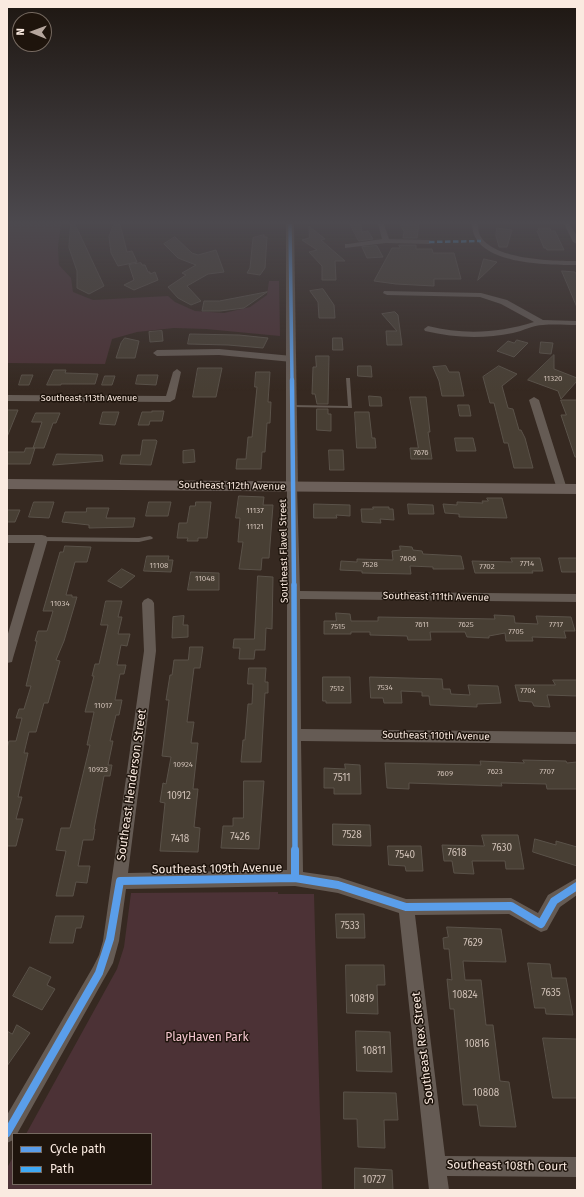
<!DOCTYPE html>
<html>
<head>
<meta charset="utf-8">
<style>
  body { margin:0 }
  #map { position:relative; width:584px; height:1197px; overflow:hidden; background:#362921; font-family:"Fira Sans",sans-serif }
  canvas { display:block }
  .frame { position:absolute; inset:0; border:8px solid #faeae0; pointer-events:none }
  .legend { position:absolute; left:12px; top:1133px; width:140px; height:52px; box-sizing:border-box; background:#1e140c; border:1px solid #766a61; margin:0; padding:5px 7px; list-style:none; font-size:12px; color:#faeae0 }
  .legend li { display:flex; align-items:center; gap:8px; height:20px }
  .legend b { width:20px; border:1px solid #766a61 }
  .north { position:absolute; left:12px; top:12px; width:40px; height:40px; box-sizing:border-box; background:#1e140c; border:1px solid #766a61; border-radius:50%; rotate:271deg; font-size:11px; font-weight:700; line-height:16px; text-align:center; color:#faeae0 }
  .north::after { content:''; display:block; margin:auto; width:14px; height:18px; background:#b5a69d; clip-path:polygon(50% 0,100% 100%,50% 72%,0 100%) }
</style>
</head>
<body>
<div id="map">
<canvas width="584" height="1197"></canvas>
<div class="frame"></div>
<ul class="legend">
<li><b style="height:5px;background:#5a9eea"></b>Cycle path</li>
<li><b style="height:5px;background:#3fa9f5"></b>Path</li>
</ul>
<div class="north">N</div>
</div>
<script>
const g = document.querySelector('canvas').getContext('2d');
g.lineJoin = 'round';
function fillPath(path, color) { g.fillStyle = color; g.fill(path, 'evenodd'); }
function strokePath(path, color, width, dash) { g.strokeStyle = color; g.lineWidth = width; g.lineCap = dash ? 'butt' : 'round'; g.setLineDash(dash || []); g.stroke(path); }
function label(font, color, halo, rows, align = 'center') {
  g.font = font + ' "Fira Sans",sans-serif'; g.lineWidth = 3; g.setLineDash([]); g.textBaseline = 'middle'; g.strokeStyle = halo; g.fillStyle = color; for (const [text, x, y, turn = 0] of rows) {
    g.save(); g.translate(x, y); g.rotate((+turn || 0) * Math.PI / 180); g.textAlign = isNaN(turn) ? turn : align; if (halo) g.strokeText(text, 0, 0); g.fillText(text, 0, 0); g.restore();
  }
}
fillPath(new Path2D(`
  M7,224H61L58,247L59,265L71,278L73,292L93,300L168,296L175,302L195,311L224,313L250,307L267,295L269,281H279L280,336L206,329L174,328L137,332L112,339L105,364L7,363Z
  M278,892V894H314L322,1190H7V1168L13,1157V1184H151V1134H26L117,969L124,947L131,893Z`), '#4c3236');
const building = new Path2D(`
  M71,224H75L104,286L89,294L77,288V271L69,248Z
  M114,224H120L127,252L132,251L137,262L118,266L111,253L109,237Z
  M350,224H361L362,232L368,231L373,239L359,241Z
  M400,224H419L417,238H403L404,232Z
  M309,226L325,239L321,240L345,261H335L336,280H322V266L309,252L317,250L302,240L309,238Z
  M497,228L512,230L507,247H499L496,236Z
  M538,228H550L551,231H555L564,250H547L546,248H544L537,231H539Z
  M264,235V237H267L265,268L260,275L247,273L250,268L253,238Z
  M175,237L192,253L198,255L216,250L224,272L208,274L187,286L201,301L191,305L178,298L168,287L186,275L182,273L196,265L178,258L164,244Z
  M399,245H416V249H432L433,253H454L461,279H434V286L396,284L374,281L392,248H400Z
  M377,246L383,257L367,258L362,247Z
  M484,259L497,262L478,280Z
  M141,263L142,265H145L148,272H150V274L155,272L158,280L134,290L124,285L134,280L129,265Z
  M562,271L575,272L577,276V307Z
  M323,289L334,305L335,318H319L318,302L310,291Z
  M267,292L244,308L220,311H202L204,301H219Z
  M395,312L398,315L402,345H387L386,331H397L382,314Z
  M162,331L163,341L150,342L149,332Z
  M190,334L239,335L268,338L263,348L228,345L188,344Z
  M125,338L139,341L135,358H116L121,343Z
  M333,338H342L343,350H333Z
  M517,340L528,343L514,357L497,351L508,341L514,343Z
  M541,342L553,343L551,354L540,353Z
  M554,355V369L577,378V381L561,399L558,391L528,380Z
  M316,356H329L328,404H317L315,394H312L313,367H316Z
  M358,366H371L372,377L358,376Z
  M446,366L449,372H459L464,396H442L439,381L433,367Z
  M499,366L517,374L502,386L508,408L513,409L519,430H521L525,438L533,468H514L508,443H504L494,403H490L483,377Z
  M198,368H222L216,397H193Z
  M54,370H66L65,373L98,374L95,384H61V385H47Z
  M256,372H270L268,402H271L270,423H267L265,452H262L261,469H236L237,459H246L248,437H252L257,387H255Z
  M22,375H33L29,385H19Z
  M138,375H158L156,385L136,384Z
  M105,376H115L112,385H102Z
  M369,396L381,397L382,406H370Z
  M410,397H426L430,432H428L432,459H411L410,448H418Z
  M561,400H577V457H575L561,415H566Z
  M458,405H469L471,416H460Z
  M317,409H328V414H331V431L317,430Z
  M7,410H18L7,437Z
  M152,411H164L162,421H150L149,425H138L142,412H152Z
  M103,412H119L115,425L100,424Z
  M355,412H369L372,438H375L376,448H357Z
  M36,413H60L56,423H53L44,448H33L42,422H32Z
  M455,438H473L476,451H457Z
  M143,440H156L157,441L151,465L120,464L122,455H140Z
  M26,448H35L30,464H7V452H24Z
  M194,450L195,462L183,463V451Z
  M329,450H343L344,470H330Z
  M57,454L102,455L103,461L53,465Z
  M239,496L264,497L263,505H273L269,558H262L261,570L239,569L243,542H238L240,518H236Z
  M487,498H502L507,518L459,517V514L445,513L443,504L457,505V502L483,503L482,501H488Z
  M34,502H54L49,518L29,517Z
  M149,502H171L168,516H146Z
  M196,502H211L207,538H198V541H187L188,538H177L179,523H187L190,506H195Z
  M314,504L350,505V516L336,515L337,518H314Z
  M408,504L433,505L434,514H409Z
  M373,507H389V509H393L394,520L380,519L381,523L362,522L361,509H373Z
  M87,508H109L106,518H135L133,527L89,528V525L62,522L65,512H86Z
  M7,510H20L15,522H7Z
  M65,546L91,547L87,562H75L66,595H72V597H77L64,641L56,660L60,661L48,703H44L36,732H29L24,753H28L18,797H22L16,819H23L16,846H7V748L9,741H16L22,718H16L19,709H24L31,686H26L37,641H35L38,631H47L53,611H43L60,552H63Z
  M400,546L412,547L413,550L422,551L423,554L461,556L464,569H433V567L410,566L411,574L362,573V571L340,570L341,561L357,562V559L393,560L392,551L400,550Z
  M147,556H169L168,560H173L171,572L144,571Z
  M511,558H540L543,571H532L533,573H475L472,561L512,562Z
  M559,558H577V572H562Z
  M122,569L135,576L121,588L108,581Z
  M191,572L219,573V590H188Z
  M258,576L273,577L272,629L266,628L265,650H255L254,659H239L240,648H233L234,639H254Z
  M106,601H122L118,617H122L118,634H130L127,646L121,645L117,665H126L124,674H120L115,700H122L119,715H116L110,741H113L108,765H112L110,776H104L94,829H95L93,840H83L78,866H90L87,883L76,882L73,896H56L66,851L56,850L61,828H70L90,745H87L94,712H85L94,676H92L95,664H99L108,625H101Z
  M336,613L350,614L351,621H378V617L495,619L494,615L514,616L515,623L538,624L536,616L571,617L575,631H564L566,638L532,637L533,641H506L505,633L489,636V638L467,637L465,632H430L431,640H408L407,636L370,635V632H351V634H324V621H336Z
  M184,616L183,625H188V637L172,638L173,617Z
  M190,647H203L200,668H194L187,722H194L191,743H198L193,789H198L194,827L200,828L198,852L160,851L165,803L160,802L163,783L166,784L171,757L162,756L169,700H166L170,675H172L174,660H188Z
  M249,668H266L265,682H268V693H265L261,762H241L243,740H245L248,704H252L253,684H248Z
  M323,677H350L351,703H326V701H323Z
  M370,677L442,679L443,689H450L451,694L470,695L468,685L498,686L501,703L477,704V707L430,705L429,696H422V692L401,691L402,703H384L383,698H371Z
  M553,680H577V696L547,695L550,707L534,706L532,702L519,701L515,685H555Z
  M523,760L566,761L567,763L577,762V789H547L546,784L501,783L502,786L409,783V789L387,788L385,763L481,765L480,761L524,763Z
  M345,764L360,765L361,794H334V788H324V768L345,769Z
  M244,781H264L259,849L221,848L223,826H233V818H243Z
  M333,824L370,825L371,846L333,845Z
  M482,835H518L524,869H506L505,861H472L474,874L454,873L452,861H444L442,845L484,846Z
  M535,839L556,845V841L577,847V866L533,852Z
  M388,846H421L423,871H406L405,866L389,865Z
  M336,914H364L365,938H337Z
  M56,916H84L81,928H76L73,943H50Z
  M447,927L501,929L506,962L463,961L465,980H481L486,1025H493L500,1081L509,1082L516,1127L480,1126L477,1105H463L454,1009H450L447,979L452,980L449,949H444L443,938L448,937Z
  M528,963L550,964L552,978H566L573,1015L546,1014L545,1008H535Z
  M346,965H384L385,985H377L378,1014L347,1013Z
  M30,967L51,977L47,985L55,989L42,1010L13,996Z
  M17,1025L30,1033L7,1066V1031L12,1034Z
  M356,1031L390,1032L392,1072L357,1071Z
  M543,1038L577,1039V1098H553Z
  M344,1092L396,1093L398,1120H384L385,1148L358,1147L357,1119H344Z
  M355,1168L392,1170L393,1190H355Z`);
fillPath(building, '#483f34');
strokePath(building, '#5a5249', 1);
fillPath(new Path2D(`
  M346,378H350V379L352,408L292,407L290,406L292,405L348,406Z
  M150,536L152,537L153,538L152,539L139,542L42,541L39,539L42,537L139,538Z`), '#655b54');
fillPath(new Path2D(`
  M378,224H384L389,239L429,240L433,242L429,244L386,243L345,248V244H348L382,239Z
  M472,224H478C479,227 478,230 479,233C489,260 554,261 577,261V265C548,265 472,265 472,224Z
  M564,224H570L577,236V244L573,242Z
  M384,291L481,293L507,300L543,320L577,321V325C566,325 554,324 543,325C533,325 523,331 513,333C483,339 455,338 425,331L424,329L428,326C464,335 499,333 534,322L501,304L480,297L387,295L383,293Z
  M219,349L292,356L296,359L292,362L219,355L157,356L153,353L157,350Z
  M177,369L181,372L175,399L170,402L7,401V395L166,396L173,372Z
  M534,397L539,400L567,489L566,491L562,492L557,489L529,400Z
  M292,484L297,487L300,591L577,594V602L300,599L301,729L577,732V744L301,741L303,872L338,877L406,899L511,898L538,913L548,895L577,878V895L560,907L547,930L541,932L509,914L415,915L445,1156L577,1157V1177L447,1176L449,1190H429L399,913L338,893L295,886L126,889L119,941L113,963L17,1134H13V1140L7,1143V1115L93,967L99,955L103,941L144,651L142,603L144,600L148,598L152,600L154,603L156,651L128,873L287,870V487Z
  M7,535H42L46,536L48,539L13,658L12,662L7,663V637L35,543H7Z`), '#655b54');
fillPath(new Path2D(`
  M286,224H294L298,487L296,490H288L286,487Z`), '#655b54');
fillPath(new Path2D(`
  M7,479L577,484V494L7,489Z`), '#6c605a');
strokePath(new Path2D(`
  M429,242L481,241`), '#3fa9f5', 2.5, [5.5, 2.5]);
strokePath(new Path2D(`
  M290,224L292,381`), '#5a9eea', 3.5);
strokePath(new Path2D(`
  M292,380L294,586`), '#5a9eea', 4.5);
strokePath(new Path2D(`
  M294,585L295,851`), '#5a9eea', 5.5);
strokePath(new Path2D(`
  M295,850V878
  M7,1133L99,973L110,939L120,881L295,878L338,885L406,907L511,906L541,924L554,901L577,886`), '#5a9eea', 8);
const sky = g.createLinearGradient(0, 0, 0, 391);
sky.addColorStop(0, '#1e1712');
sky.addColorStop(0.57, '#4c494e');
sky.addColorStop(1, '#4c494e00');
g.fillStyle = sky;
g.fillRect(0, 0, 584, 391);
label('8px', '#cebfb5', null, [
  ["11320",553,379],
  ["7676",421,453],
  ["11137",255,511],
  ["11121",255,527],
  ["7606",408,559],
  ["7714",527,564],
  ["7528",370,565],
  ["11108",159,566],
  ["7702",487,567],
  ["11048",205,579],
  ["11034",60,604],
  ["7611",422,625],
  ["7625",466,625],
  ["7717",556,625],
  ["7515",338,627],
  ["7705",516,632],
  ["7534",385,688],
  ["7512",337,689],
  ["7704",528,691],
  ["11017",103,706],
  ["10924",183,765],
  ["10923",98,770],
  ["7623",495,772],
  ["7707",547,772],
  ["7609",445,774]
]);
label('9px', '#faeae0', '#1e140c', [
  ["Southeast 113th Avenue",89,398]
]);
label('10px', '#faeae0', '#1e140c', [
  ["Southeast 112th Avenue",232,486,1],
  ["Southeast Flavel Street",284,551,-91],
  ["Southeast 111th Avenue",436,597,1],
  ["Southeast 110th Avenue",436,736,1]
]);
label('10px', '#cebfb5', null, [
  ["7511",342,778],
  ["10912",179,796],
  ["7528",352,835],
  ["7426",240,837],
  ["7418",180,839],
  ["7630",502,848],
  ["7618",457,853],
  ["7540",405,855],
  ["7533",350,926],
  ["7629",473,943],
  ["7635",551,993],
  ["10824",465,995],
  ["10819",362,999],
  ["10816",477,1044],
  ["10811",374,1051],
  ["10808",486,1093],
  ["10727",374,1180]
]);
label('12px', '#faeae0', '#1e140c', [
  ["Southeast Henderson Street",132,785,-82],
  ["Southeast 109th Avenue",217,869,-1],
  ["Southeast Rex Street",423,1048,-97],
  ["Southeast 108th Court",507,1166,1]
]);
label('12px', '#f5c7d0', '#1e140c', [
  ["PlayHaven Park",207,1038]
]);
</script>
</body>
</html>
